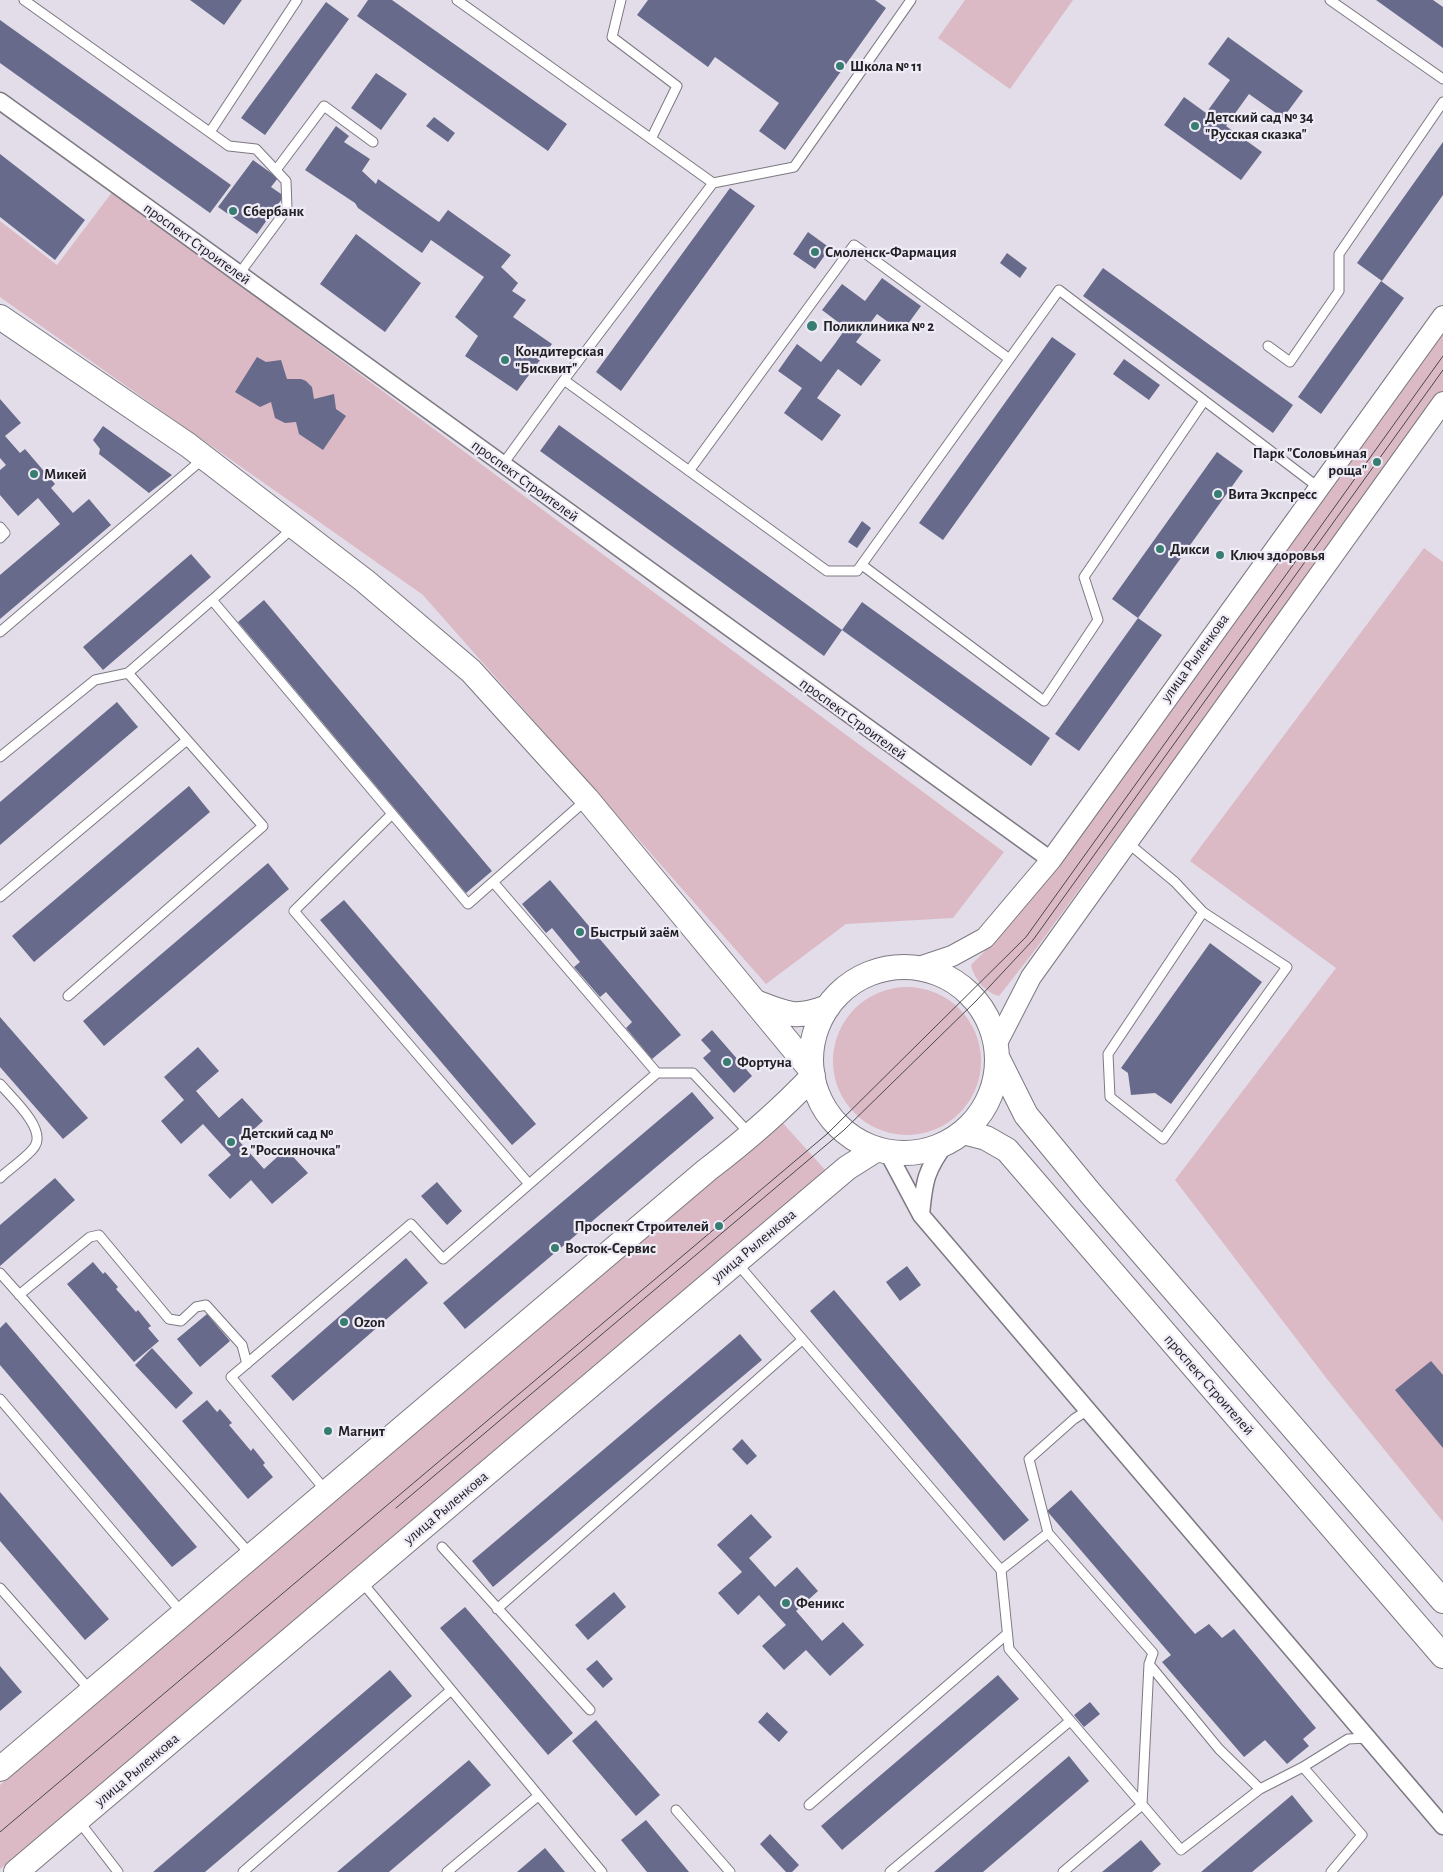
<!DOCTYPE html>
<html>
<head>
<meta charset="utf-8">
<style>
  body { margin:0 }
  canvas { display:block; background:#e2dde8 }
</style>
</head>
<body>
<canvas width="1443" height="1872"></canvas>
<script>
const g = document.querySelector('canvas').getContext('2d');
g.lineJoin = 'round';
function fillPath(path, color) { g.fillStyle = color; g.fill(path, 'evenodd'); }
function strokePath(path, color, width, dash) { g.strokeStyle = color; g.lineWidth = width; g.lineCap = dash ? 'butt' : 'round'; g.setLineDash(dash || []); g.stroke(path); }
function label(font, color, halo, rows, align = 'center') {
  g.font = font + ' "Alegreya Sans",sans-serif'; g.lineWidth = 4.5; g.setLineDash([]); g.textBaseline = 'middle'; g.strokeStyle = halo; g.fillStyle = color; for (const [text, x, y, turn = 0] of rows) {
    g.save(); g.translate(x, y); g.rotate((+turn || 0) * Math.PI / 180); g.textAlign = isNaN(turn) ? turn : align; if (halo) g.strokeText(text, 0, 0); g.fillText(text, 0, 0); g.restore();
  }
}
fillPath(new Path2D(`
  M965,0H1073L1010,89L938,38Z
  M113,191L1004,852L953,918L846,924L766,984L423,595L0,297V221L57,265Z
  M1443,318V391L1035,950L999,996C986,993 974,979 971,965L990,946Z
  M1424,548L1443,562V1522L1327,1379L1175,1180L1336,968L1190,861Z
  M833 1061a74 74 0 1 1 148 0a74 74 0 1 1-148 0Z
  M781,1121L827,1172L0,1869V1785Z`), '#dbbac5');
fillPath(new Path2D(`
  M190,0H242L224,25Z
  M368,0H392L567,124L548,151L357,16Z
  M648,0H875L886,8L785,150L759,131L779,103L715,57L708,67L637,15Z
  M1376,0H1433L1443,7V48Z
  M326,2L349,19L265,135L241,118Z
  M0,20L231,185L210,213L0,63Z
  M1228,37L1303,91L1283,118L1249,94L1226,126L1262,152L1241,180L1164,125L1184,97L1206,113L1230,80L1208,64Z
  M376,73L407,94L381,130L351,108Z
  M434,117L455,133L448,142L426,126Z
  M336,126L349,136L344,142L370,159L362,171L376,184L378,179L439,222L448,210L511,255L501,267L518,283L512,291L526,300L513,317L552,344L517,391L465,356L478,336L455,317L484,277L431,240L422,253L358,208L355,203L305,170Z
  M1443,142V195L1382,281L1357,263Z
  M0,154L85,220L55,260L0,217Z
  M253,160L278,178L271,187L284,196L257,234L218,207Z
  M730,188L755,206L621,391L596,372Z
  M808,232L830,248L815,269L793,254Z
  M356,234L421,283L385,332L320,284Z
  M1007,253L1027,268L1020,278L1000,263Z
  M1103,268L1293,405L1273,433L1083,296Z
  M882,278L921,306L902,332L877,314L856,342L881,360L861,386L838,369L817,398L841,415L822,441L784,413L802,388L778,371L797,344L821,362L834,345L846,328L822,310L842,284L865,301Z
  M1381,281L1404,298L1321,414L1298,397Z
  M1052,337L1076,354L943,540L919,523Z
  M257,357L266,362L281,360L287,379H301L306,381L312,387L314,399L334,394L336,409L346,416L323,450L299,434L296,422L285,423L275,418L271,402L260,407L235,392Z
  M1124,359L1160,385L1149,400L1113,374Z
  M0,399L21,423L5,436L20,453L25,449L55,484L51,488L73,513L89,499L111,525L0,619V575L60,524L38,498L18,516L0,495V470L6,465L0,458Z
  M559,425L842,630L824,656L540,451Z
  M103,426L172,475L149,493L99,454L100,449L93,440Z
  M1217,452L1243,471L1138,618L1112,599Z
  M862,521L871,528L857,548L848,542Z
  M191,554L211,577L103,670L83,647Z
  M264,600L492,871L466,893L238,622Z
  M862,602L1050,738L1031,766L842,630Z
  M1138,618L1162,635L1079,751L1055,734Z
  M117,702L138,727L0,845V802Z
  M189,786L210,812L34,962L12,936Z
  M268,863L289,889L104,1046L83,1021Z
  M550,880L681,1035L652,1059L626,1028L632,1022L606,992L600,997L574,967L580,962L552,928L546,933L522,904Z
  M344,900L536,1124L512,1145L320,920Z
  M1210,943L1262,982L1171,1104L1155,1093L1131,1095L1128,1073L1121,1068Z
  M0,1017L88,1118L63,1139L0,1067Z
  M712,1030L752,1076L734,1093L703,1058L711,1051L701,1040Z
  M198,1047L219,1071L196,1091L219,1118L242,1098L263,1121L240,1142L264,1169L286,1149L308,1173L272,1204L251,1180L230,1199L208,1175L231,1155L203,1124L181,1144L161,1121L184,1100L164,1077Z
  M692,1092L714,1118L465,1329L443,1303Z
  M55,1178L75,1200L0,1266V1225Z
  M437,1182L462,1211L447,1225L421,1196Z
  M406,1258L428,1283L293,1401L271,1376Z
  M93,1262L103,1274L105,1272L118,1287L116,1289L136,1312L138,1310L151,1326L148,1328L159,1341L134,1362L67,1284Z
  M907,1266L921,1285L900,1301L886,1282Z
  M834,1290L1029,1520L1004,1541L810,1311Z
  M207,1314L230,1341L200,1367L177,1339Z
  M6,1322L197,1547L172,1567L0,1365V1328Z
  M740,1334L762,1360L493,1587L472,1561Z
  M152,1348L193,1393L176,1409L135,1365Z
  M1431,1361L1443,1375V1448L1395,1390Z
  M207,1400L217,1412L220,1409L232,1423L229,1425L251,1451L253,1448L265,1463L263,1465L273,1477L248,1499L182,1421Z
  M742,1439L757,1456L747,1465L732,1449Z
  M1071,1490L1195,1634L1209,1624L1222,1638L1234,1629L1316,1728L1303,1739L1309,1746L1287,1764L1265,1740L1244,1757L1162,1662L1171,1655L1047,1511Z
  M0,1492L109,1619L85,1640L0,1541Z
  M751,1514L772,1537L749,1558L775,1587L797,1567L818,1591L796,1611L822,1641L843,1622L864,1645L830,1676L806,1650L784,1670L762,1646L786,1625L759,1595L738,1615L718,1593L742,1572L717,1545Z
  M614,1592L626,1607L588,1640L575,1625Z
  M465,1607L573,1733L548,1755L440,1628Z
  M597,1660L613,1679L603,1688L586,1669Z
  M0,1666L22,1692L0,1711Z
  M390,1670L412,1696L205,1872H153Z
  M998,1675L1019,1699L842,1850L821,1826Z
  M1090,1702L1100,1714L1084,1727L1074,1715Z
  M767,1712L788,1732L779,1742L758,1722Z
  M596,1720L660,1795L636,1816L572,1741Z
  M1069,1756L1089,1781L983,1872H934Z
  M469,1760L491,1785L389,1872H337Z
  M1292,1795L1313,1821L1252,1872H1201Z
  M646,1820L689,1872H647L621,1840Z
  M770,1834L799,1865L792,1872H786L760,1844Z
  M1141,1840L1161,1864L1152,1872H1102Z
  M545,1848L565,1872H517Z`), '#676a8b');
const service = new Path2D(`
  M24,0L229,146L256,149L286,181L287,209L239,274
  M457,0L713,183L564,380L827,571H857L1059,290L1318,487
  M621,0L612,37L677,86L651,139
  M1330,0L1443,79
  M210,132L297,0
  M276,170L324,106L373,142
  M713,183L794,167L911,0
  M1268,346L1290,362L1339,291V254L1443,102
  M503,464L564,380
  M689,471L854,245L1008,358
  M0,527L5,533L0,538
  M862,565L1044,701L1098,620L1084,577L1204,401
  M212,600L294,527
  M0,632L204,458
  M0,757L95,680L128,673
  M392,814L294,911L529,1184
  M1128,843L1175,882L1203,912L1287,967L1163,1139L1110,1097L1108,1054L1203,912
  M494,883L657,1073H693L750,1134
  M0,897L187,740
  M68,996L263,826L128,673L212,600L468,904L586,800
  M0,1084C11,1097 46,1128 35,1146C29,1156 9,1169 0,1178
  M736,1262L1001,1570
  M0,1273L251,1555
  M19,1295L90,1237L99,1235L169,1319L181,1321L196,1307L206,1305L242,1345L247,1364
  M0,1399L183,1614
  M1088,1410L1074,1419L1029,1459L1048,1533L1153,1653L1149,1664L1219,1749L1260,1789L1303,1767L1362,1835L1331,1872
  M326,1491L231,1377L411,1224L443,1259L657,1073
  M1048,1533L1001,1570L1009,1649L1181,1850L1260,1789
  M442,1547L590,1710
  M361,1581L602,1872
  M0,1588L91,1691
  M497,1609L802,1340
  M1303,1767L1348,1739L1367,1738
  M809,1805L1007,1634
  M676,1810L730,1872
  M78,1820L118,1872
  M243,1872L450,1691
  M447,1872L538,1796
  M890,1872L1070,1721
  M1063,1872L1142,1805L1149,1664`);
const minor = new Path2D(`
  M0,101L1051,860
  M887,1151L921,1215L1443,1826
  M921,1215C924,1181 926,1169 947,1142`);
const tertiary = new Path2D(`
  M919,967L952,956L985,938L1051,860L1443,316
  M996,1045L1031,977L1443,402`);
const secondary = new Path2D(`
  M0,317L188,445L365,581L471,671L587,799L812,1071
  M811 1060a93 93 0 1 1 186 0a93 93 0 1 1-186 0Z
  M758,1003C790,1015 795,1019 828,1007
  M997,1057L1026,1115L1091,1194L1443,1601
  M963,1132L986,1138L1007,1150L1443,1656
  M0,1769L707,1170C745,1141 780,1111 813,1076
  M16,1872L847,1168L877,1149`);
strokePath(service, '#7d7983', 11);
strokePath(minor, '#7d7983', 19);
strokePath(tertiary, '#7d7983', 22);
strokePath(secondary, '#7d7983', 26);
strokePath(service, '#fff', 9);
strokePath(minor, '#fff', 16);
strokePath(tertiary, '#fff', 20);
strokePath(secondary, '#fff', 24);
strokePath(new Path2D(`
  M396,1508L844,1130L976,1001L1033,940L1443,370
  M0,1832L827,1134L1026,937L1443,356`), '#48474c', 1);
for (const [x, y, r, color] of [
  [840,66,5,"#387d72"],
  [1195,126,5,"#387d72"],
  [233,211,5,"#387d72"],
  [815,252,5,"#387d72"],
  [812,326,6,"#387d72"],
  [505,360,5,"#387d72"],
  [1377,462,5,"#387d72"],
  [34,474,5,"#387d72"],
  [1218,494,5,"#387d72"],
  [1160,549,5,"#387d72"],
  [1220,555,5,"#387d72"],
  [580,932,5,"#387d72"],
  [727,1062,5,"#387d72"],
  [231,1142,5,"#387d72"],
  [719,1226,5,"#387d72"],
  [555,1248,5,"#387d72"],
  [344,1322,5,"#387d72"],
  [328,1431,5,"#387d72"],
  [786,1603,5,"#387d72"]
]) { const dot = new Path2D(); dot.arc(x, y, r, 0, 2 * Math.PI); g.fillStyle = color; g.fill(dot); strokePath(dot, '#efebf6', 2); }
label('bold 15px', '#222125', '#efebf6', [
  ["Школа № 11",850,66],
  ["Детский сад № 34",1205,117],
  ["\"Русская сказка\"",1205,134],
  ["Сбербанк",243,211],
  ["Смоленск-Фармация",825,252],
  ["Поликлиника № 2",823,326],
  ["Кондитерская",515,351],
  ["\"Бисквит\"",515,368],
  ["Парк \"Соловьиная",1367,453,"right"],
  ["роща\"",1367,470,"right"],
  ["Микей",44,474],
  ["Вита Экспресс",1228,494],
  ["Дикси",1170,549],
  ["Ключ здоровья",1230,555],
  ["Быстрый заём",590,932],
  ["Фортуна",737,1062],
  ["Детский сад №",241,1133],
  ["2 \"Россияночка\"",241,1150],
  ["Проспект Строителей",709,1226,"right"],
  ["Восток-Сервис",565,1248],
  ["Ozon",354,1322],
  ["Магнит",338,1431],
  ["Феникс",796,1603]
], 'left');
label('15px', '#222125', '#efebf6', [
  ["проспект Строителей",197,244,36],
  ["проспект Строителей",525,481,36],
  ["улица Рыленкова",1195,658,-54],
  ["проспект Строителей",853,719,36],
  ["улица Рыленкова",754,1246,-40],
  ["проспект Строителей",1209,1385,49],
  ["улица Рыленкова",446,1508,-40],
  ["улица Рыленкова",137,1770,-40]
]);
</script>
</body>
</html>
